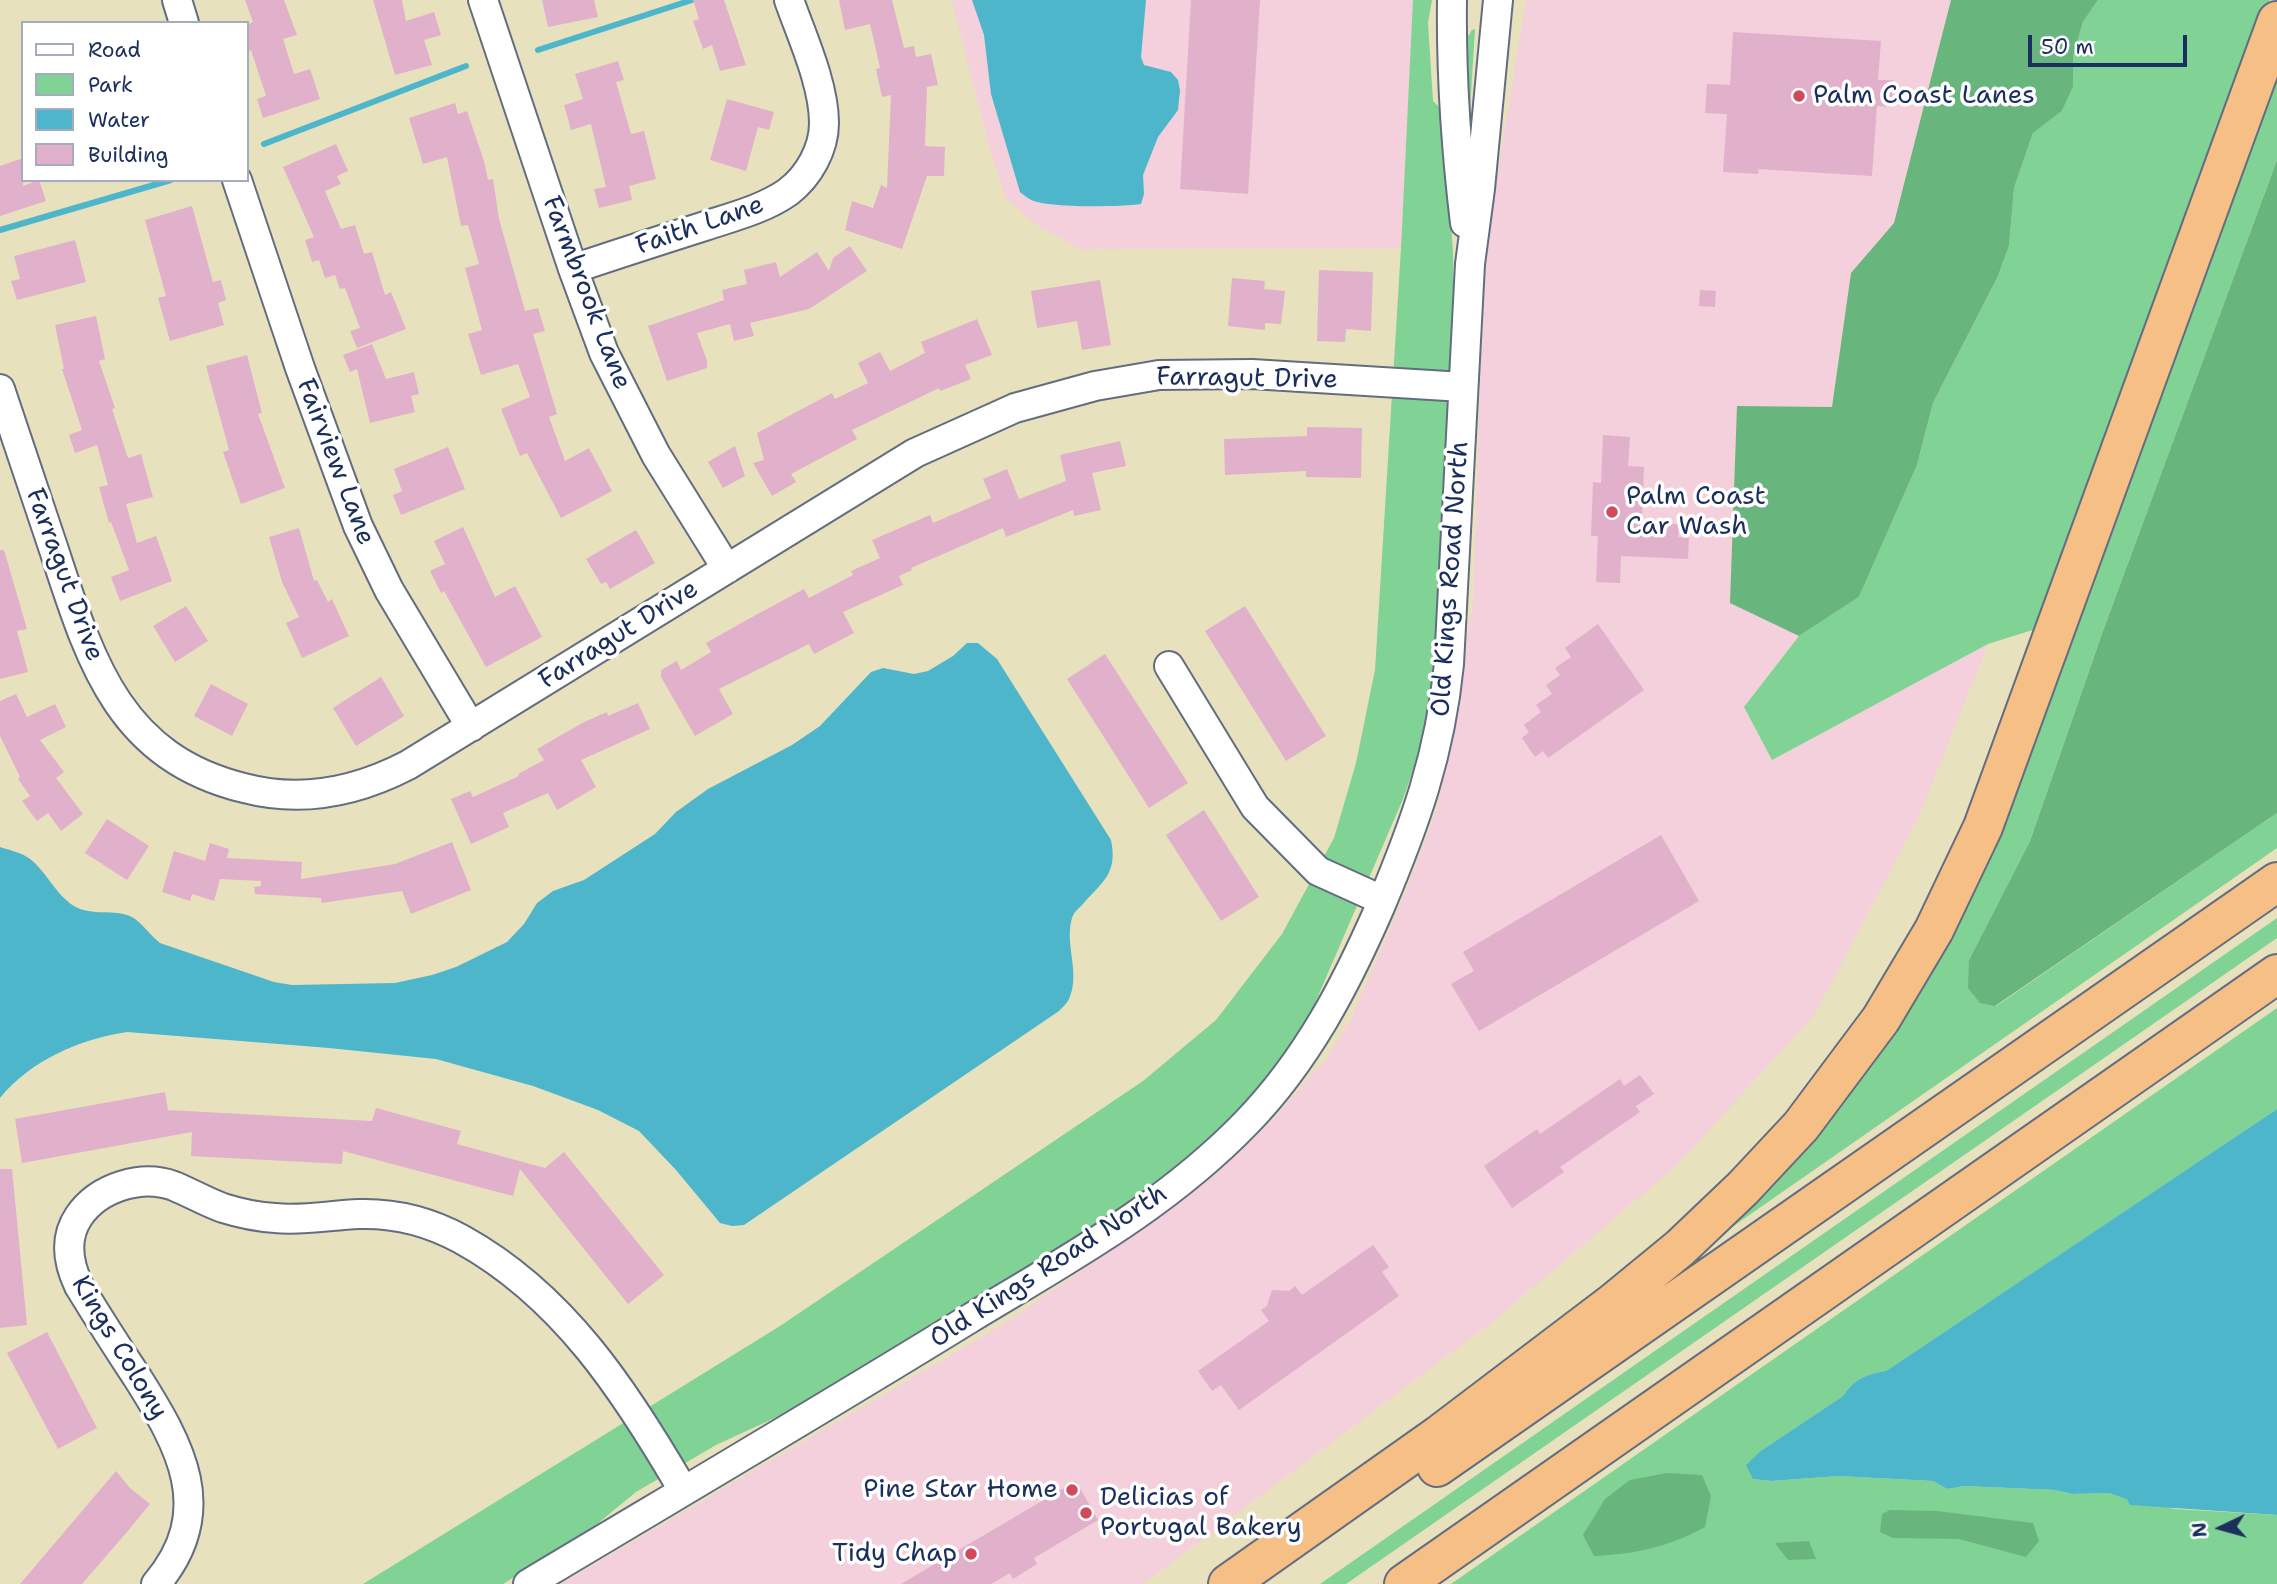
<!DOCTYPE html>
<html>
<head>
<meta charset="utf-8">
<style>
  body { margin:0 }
  #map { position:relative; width:2277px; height:1584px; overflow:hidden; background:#e8e1be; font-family:"Shantell Sans",sans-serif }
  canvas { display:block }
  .legend { position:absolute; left:21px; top:21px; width:228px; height:161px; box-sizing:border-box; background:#fff; border:2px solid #a4acbf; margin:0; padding:9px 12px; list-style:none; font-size:21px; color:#1b2f5e }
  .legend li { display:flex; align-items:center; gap:14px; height:35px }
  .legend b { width:35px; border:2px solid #a4acbf }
  .north { position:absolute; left:2186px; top:1493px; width:70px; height:70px; -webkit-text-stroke:5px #fff; paint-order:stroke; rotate:265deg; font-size:19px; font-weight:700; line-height:28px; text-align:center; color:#1b2f5e }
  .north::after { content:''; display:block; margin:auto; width:24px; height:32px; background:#1b2f5e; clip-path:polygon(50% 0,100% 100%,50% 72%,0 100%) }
  .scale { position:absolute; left:2028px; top:35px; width:159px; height:32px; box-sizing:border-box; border:4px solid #1b2f5e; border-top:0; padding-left:9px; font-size:21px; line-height:24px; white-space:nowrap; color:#1b2f5e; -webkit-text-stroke:5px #fff; paint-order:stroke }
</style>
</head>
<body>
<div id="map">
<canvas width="2277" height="1584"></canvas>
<ul class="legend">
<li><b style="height:9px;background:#fff"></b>Road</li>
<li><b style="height:19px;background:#81d395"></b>Park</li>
<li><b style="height:19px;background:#4db6cb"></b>Water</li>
<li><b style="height:19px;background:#e1b1cb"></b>Building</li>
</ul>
<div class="north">N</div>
<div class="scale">50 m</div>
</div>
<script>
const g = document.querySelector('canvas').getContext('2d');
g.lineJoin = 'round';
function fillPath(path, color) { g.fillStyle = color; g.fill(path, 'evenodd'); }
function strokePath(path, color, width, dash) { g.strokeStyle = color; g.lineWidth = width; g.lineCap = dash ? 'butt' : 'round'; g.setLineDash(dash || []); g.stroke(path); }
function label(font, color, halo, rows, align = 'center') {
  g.font = font + ' "Shantell Sans",sans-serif'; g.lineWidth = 7; g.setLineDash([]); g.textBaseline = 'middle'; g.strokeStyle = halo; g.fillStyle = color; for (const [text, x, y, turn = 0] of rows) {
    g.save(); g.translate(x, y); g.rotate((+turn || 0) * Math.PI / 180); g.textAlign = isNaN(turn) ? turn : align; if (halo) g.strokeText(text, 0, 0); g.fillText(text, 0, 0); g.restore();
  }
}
fillPath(new Path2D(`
  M952,0H1413L1401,248L1080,249L1035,224L1006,198L988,143Z
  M1526,0H1951L1894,223L1851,273L1832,407L1737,406L1730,602L1799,636L1744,707L1772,760L1988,644L1919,816L1815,1014L1676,1166L1492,1322L1143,1584H561L1004,1324L1110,1251L1183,1198L1269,1124L1327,1058L1351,1019L1407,889L1438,806L1473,603L1484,258Z`), '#f4cfdc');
fillPath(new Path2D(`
  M1413,0H1432L1428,23L1433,101L1443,111L1453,252L1454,316L1432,690L1420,750L1403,799L1309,1017L1275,1070L1247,1103L1177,1168L1104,1223L805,1404L716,1445L636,1492L591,1529L503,1584H363L780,1326L1143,1081L1216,1020L1282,934L1334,838L1356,763L1375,670L1401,248Z
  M2098,0H2270L2042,627L1988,644L1772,760L1744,707L1799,636L1859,597L1917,465L1933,403L1998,276L2009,246L2014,188L2033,133L2062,111L2073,87V57L2083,22Z
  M1475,29L1468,142L1464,43L1472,30Z
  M2277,40V160L2103,631L2030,841L1969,960L1996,1006L2277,813V848L1722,1234L1893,1015Z
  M2277,918V938L1346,1584H1320Z
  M2277,1008V1109L1886,1371C1866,1374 1854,1379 1843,1396L1762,1450L1753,1479L1772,1481L1838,1476L1933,1481L1947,1489L1965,1486L2055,1490L2072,1494L2109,1493L2175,1509L2277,1515V1584H1451Z`), '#81d395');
fillPath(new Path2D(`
  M1951,0H2098L2083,22L2073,57V87L2062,111L2033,133L2014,188L2009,246L1998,276L1933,403L1917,465L1859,597L1799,636L1730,603L1737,406L1832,407L1851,273L1894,223Z
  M2277,160V813L1995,1006L1980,1003L1968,988L1969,960L2030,841L2103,631Z
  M1667,1473L1702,1475L1711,1496L1705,1527C1668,1547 1636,1554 1594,1556L1583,1535L1605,1499L1630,1480Z
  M1890,1510L1937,1511L2033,1523L2039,1541L2026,1557L1959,1539L1893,1538L1880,1532L1882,1514Z
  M1809,1541L1816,1559L1788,1560L1775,1543Z`), '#68b57e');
fillPath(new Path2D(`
  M972,0H1146L1141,57L1144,65L1171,72L1178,80L1180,90L1178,110L1158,137L1143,175L1144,194L1141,204C1117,207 1055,208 1034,201C1028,199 1025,196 1020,192L991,94L984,35Z
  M967,643H978L997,659L1111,840C1118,874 1102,882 1082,905C1078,909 1074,912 1072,918C1064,944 1081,973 1069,999C1067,1003 1062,1008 1059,1011L744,1225L732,1226L720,1223L676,1170L639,1131L598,1110L533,1086L436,1059L329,1048L127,1032C80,1039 31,1060 0,1098V847C9,850 23,853 30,859C47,872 55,894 74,906C92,917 114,908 132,917C141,922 151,936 160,943L274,982L292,985L395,983L432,975L456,967L507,942L524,924L537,903L553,891L584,880L655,834L676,812L708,789L792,745L820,726L871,672L883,668L914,674L928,671L953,656Z
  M2277,1109V1515L2130,1505L2127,1499L2109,1493L2072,1494L2055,1490L1965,1486L1947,1489L1933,1481L1838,1476L1772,1481L1753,1479L1746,1465L1762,1450L1843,1396C1854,1379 1866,1374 1886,1371Z`), '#4db6cb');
strokePath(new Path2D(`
  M538,50L692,0
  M264,144L466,66
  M0,230L171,180`), '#4db6cb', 6);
fillPath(new Path2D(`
  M245,0H284L297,35L283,39L294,74L310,69L320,99L263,118L257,99L266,96L251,50L247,52V25L253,22Z
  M373,0H402L406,21L434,12L441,35L424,40L432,65L395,75Z
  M542,0H594L598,17L548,27Z
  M693,0H724L746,65L720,71L712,45L703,49L693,21L699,19Z
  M839,0H892L904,48L914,46L916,57L931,54L938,85L927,87L925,146L945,147L944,176H927L902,249L845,230L852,201L873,208L881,185L887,188L891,95L882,97L876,69L880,68L870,24L845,30Z
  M1191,0H1260L1248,194L1180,189Z
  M1733,32L1881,41L1878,80H1893L1892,107L1877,106L1872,176L1759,169L1758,174L1723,172L1727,114L1705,113L1707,84L1730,85Z
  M618,61L624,80L616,82L631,134L644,131L656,179L629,186L632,200L599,208L594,189L606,187L591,124L571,130L564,105L583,99L575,74Z
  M727,99L774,112L769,130L758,127L746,171L710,160Z
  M455,103L458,114L467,111L484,161L488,180L493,179L499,219L525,311L538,308L545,331L533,334L557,414L549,417L565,461L589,448L612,491L561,518L527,453L520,456L501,409L530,397L518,364L481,375L468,334L482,330L465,268L479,264L468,225L461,226L447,157L423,164L409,118Z
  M336,144L348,171L337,176L341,184L325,191L341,229L355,225L364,254L372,252L385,295L391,292L406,329L357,348L350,331L360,328L345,288L340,289L335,275L325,278L319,260L312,262L305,240L314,237L283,167Z
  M23,158V186L39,180L46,201L0,216V166Z
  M192,206L213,282L221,280L226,300L218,303L224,325L170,341L158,298L166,296L145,220Z
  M75,240L86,282L17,300L11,281L20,279L14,256Z
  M850,246L867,271L809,309L750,323L754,336L734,341L730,324L697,333L707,361V368L667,381L648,326L724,300L722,290L747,284L744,270L776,262L780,277L817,252L829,271L833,258Z
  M1319,270L1373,272L1371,331L1346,329L1345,342L1317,341Z
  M1232,278L1265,281L1264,289L1285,291L1281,324L1265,323V330L1228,326Z
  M1100,280L1111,345L1082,350L1077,321L1037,328L1031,291Z
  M1700,290L1716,291L1715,307L1699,306Z
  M96,316L105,359L99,361L115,408L112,409L128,458L141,454L153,497L126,504L137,543L156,536L172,581L120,601L111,577L129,570L111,522L109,523L99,487L108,485L97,445L75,453L69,435L82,430L62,369H64L55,325Z
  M977,319L992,355L965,365L971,379L940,391L939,388L852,430L857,439L791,474L796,482L772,496L753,463L764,460L757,433L832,393L835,399L868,383L858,363L880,352L890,371L925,353L921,342Z
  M372,344L386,379L414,372L419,394L411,396L415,412L370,423L357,369L350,372L343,355Z
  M247,355L262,413L258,414L285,488L241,504L223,452L229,450L206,366Z
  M1307,427L1362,428L1361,478L1306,477V471L1225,475L1224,439L1307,436Z
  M1603,435L1630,437L1628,466L1644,467L1642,522L1679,524L1678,537L1689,538L1688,559L1621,556L1620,583L1596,582L1598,536H1591L1593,482L1601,483Z
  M1120,441L1126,466L1092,473L1101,510L1074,516L1073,510L1006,537L1003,528L911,568L912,570L899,576L903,585L843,612L854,633L814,654L809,644L719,689L733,714L695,736L661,677V670L677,661L681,670L711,652L706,643L743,622L804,589L809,598L853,575L851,571L880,558L872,540L930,515L933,523L991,498L983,479L1007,469L1019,499L1066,481L1060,455Z
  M735,446L745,476L723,488L708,462Z
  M448,447L465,489L401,515L393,495L402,491L394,469Z
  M463,527L495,597L515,586L542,637L486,667L444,591L441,593L430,571L445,564L434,541Z
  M299,528L314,581L317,580L328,602L332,599L349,636L302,658L286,623L299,617L282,582L269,537Z
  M636,530L655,563L610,589L606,582L601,584L586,559Z
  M0,550H4L27,629L17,631L28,672L0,679Z
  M186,606L208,641L175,662L153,626Z
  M1245,606L1326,736L1286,761L1205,631Z
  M1598,624L1644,690L1548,758L1543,751L1535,757L1522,738L1529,732L1524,725L1541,712L1536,705L1552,694L1546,685L1560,675L1555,668L1571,657L1565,648Z
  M1105,654L1188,783L1149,808L1067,679Z
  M381,677L404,716L356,746L333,708Z
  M211,684L248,704L232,736L194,716Z
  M16,694L27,717L55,704L66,727L40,740L64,772L56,778L83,814L61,831L48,813L37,821L22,801L30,796L18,779L20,777L0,736V701Z
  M638,703L650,729L581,760L596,787L557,810L548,793L503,813L509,827L471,844L451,799L470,791L473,797L519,776L518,774L544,760L537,749L584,722L607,712L608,716Z
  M1204,810L1259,897L1221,921L1166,835Z
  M107,819L149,846L127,880L85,853Z
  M1661,835L1699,901L1479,1031L1451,984L1474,971L1463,952Z
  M452,842L471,890L411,914L402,891L322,903L321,898L255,894L254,887L261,886V881L220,879L214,901L192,894L190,901L162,892L174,851L205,861L210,843L229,849L227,858L302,862L301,879L395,864Z
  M1640,1075L1654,1094L1636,1106L1640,1112L1560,1167L1564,1172L1512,1208L1484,1166L1537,1129L1540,1134L1620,1079L1624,1086Z
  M165,1092L168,1110L372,1121L376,1108L461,1131L457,1144L545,1168L564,1152L664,1275L628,1304L520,1169L513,1196L343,1151L342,1164L191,1156L192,1132L22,1163L15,1119Z
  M0,1169H12L27,1325L0,1328Z
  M1373,1245L1389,1267L1382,1272L1399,1296L1239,1410L1221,1385L1212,1391L1198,1371L1269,1321L1261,1310L1267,1306L1272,1290L1289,1291L1295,1286L1302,1295Z
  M47,1332L97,1428L58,1449L7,1353Z
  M116,1471L130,1488L150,1504L127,1532L82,1584H20Z
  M1076,1481L1098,1520L1034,1558L1037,1564L1013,1579L1010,1573L991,1584H901Z`), '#e1b1cb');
const minor = new Path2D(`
  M177,0L184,23
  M483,0L573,269L604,353L656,455L727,569
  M1452,0C1451,75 1456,148 1465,223
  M237,180L300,368L358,526L389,590L471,727
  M573,269C617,254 661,240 705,226C732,217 764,209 788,192C809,176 824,149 824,123C824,84 802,37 789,0
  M0,389C18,443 36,497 54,550C90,660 118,757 244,788C301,803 356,792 408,765L915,453L1015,408L1095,386L1159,375L1252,374L1463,387
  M1169,666L1255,807L1318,871L1382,900
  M156,1584C218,1511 180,1445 137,1377C117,1347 98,1317 79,1286C68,1263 64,1238 79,1216C99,1187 142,1174 174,1186C191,1193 206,1202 223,1208C239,1213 257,1217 275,1218C303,1221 331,1215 359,1214C394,1213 430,1222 461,1239C563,1295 626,1392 683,1490
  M528,1584C675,1496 823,1409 969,1319C1068,1259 1166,1206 1247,1122C1307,1060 1346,985 1380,907C1415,824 1440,755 1449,664L1470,264L1480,189L1498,0`);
const highway = new Path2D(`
  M1437,1467L2277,882
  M1228,1584L1439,1435L1613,1303L1680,1248L1743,1188L1801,1126L1881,1019L1934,930L1983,827L2277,21
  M1404,1584L2277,974`);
strokePath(minor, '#636d80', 32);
strokePath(highway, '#636d80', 42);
strokePath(minor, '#fff', 28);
strokePath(highway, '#f5bf86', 38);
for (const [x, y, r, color] of [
  [1799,96,7,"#d1495b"],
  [1612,512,7,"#d1495b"],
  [1072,1490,7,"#d1495b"],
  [1086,1513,7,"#d1495b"],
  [971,1554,7,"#d1495b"]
]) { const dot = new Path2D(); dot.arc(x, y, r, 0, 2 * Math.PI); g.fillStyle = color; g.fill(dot); strokePath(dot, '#fff', 2.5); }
label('26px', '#1b2f5e', '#fff', [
  ["Palm Coast Lanes",1813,96],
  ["Palm Coast",1626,497],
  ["Car Wash",1626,527],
  ["Pine Star Home",1058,1490,"right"],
  ["Delicias of",1100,1498],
  ["Portugal Bakery",1100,1528],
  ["Tidy Chap",957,1554,"right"]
], 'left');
label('26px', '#1b2f5e', '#fff', [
  ["Faith Lane",700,226,-19],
  ["Farmbrook Lane",586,293,69],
  ["Farragut Drive",1247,379,1],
  ["Fairview Lane",335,462,69],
  ["Farragut Drive",64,575,70],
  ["Old Kings Road North",1451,579,-86],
  ["Farragut Drive",619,635,-32],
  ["Old Kings Road North",1049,1267,-33],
  ["Kings Colony",119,1348,59]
]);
</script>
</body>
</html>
